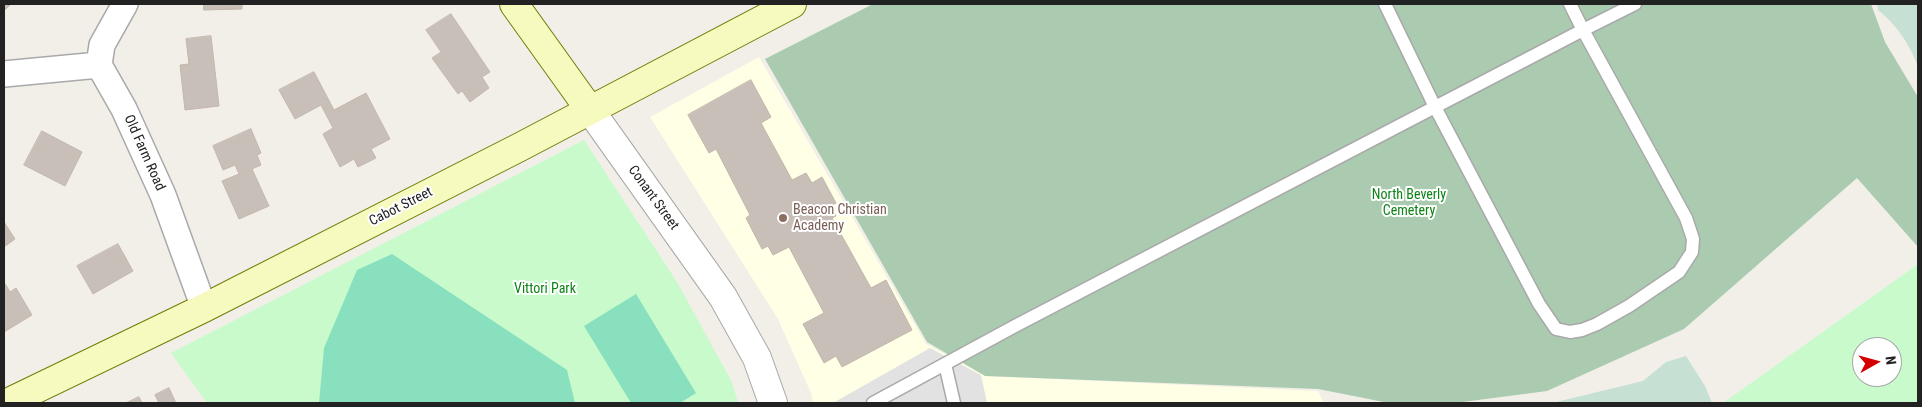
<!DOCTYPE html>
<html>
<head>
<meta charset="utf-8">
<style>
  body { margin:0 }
  #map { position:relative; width:1922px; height:407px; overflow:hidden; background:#f2efe9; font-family:"Roboto Condensed",sans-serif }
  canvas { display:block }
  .frame { position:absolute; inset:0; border:5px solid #222; pointer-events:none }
  .north { position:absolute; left:1852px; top:337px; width:50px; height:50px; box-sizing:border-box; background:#fff; border:1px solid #a7a7a7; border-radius:50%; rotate:83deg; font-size:14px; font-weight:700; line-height:20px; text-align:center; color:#222 }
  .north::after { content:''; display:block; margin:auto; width:18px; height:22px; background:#d40000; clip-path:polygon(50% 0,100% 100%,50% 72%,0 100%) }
</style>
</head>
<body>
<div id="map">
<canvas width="1922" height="407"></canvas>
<div class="frame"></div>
<div class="north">N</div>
</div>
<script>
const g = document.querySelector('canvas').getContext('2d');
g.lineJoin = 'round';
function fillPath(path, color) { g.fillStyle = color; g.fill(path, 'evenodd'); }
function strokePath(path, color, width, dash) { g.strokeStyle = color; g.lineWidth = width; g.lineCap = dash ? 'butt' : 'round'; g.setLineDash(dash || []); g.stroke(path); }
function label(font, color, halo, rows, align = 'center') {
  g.font = font + ' "Roboto Condensed",sans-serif'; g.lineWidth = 4; g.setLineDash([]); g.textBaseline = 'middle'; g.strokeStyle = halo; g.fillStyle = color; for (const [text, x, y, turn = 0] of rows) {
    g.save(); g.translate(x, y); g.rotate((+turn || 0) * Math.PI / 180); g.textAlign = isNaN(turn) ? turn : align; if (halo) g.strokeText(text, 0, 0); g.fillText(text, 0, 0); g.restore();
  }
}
fillPath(new Path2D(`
  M759,57L926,344L986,376L1318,391L1324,403H813L811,393L778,319L650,117Z`), '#ffffe5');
fillPath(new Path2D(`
  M1877,4H1918V66C1909,44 1897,25 1878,10Z
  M1686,356L1705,386L1712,403H1552L1643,381L1666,362Z`), '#c6e0d4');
fillPath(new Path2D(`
  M873,4H1871L1885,42L1918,97V247L1857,178L1684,329L1547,391L1455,403H1389L1318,389L985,376L927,342L765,59Z`), '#aacbaf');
fillPath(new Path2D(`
  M584,140L677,282L732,382L738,403H207L171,353Z
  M1918,264V403H1723ZM1862,347H1892V377H1862Z`), '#c8facc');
fillPath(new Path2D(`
  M392,254L567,370L575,403H319L324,348L357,270Z
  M636,294L696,393L680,403H631L584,326Z`), '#88e0be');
fillPath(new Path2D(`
  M930,348L981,375L987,403H833Z`), '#e2e2e2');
const building = new Path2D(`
  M4,4H11L4,11Z
  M204,4H242V9L204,10Z
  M451,14L490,72L482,77L489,88L470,102L462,91L458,94L432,58L441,52L426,30Z
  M211,36L219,106L185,110L180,65L189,64L186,39Z
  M314,72L334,110L366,93L390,139L371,149L376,158L358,167L354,159L340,167L323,134L333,128L321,105L295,119L279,90Z
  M751,80L771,117L761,123L792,180L806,173L812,183L822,177L836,203L831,206L836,216L832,218L871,288L886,280L912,330L842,367L836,356L824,363L803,324L824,313L789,247L773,255L768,246L762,249L746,218L750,215L716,149L709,153L688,115Z
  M251,129L261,153L257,155L261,165L252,169L269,206L239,219L222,181L239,174L235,165L223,170L213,146Z
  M42,131L82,152L65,186L24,165Z
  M4,222L15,239L4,247Z
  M118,244L133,271L93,294L77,266Z
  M4,282L10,292L16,288L32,315L4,332Z
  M169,388L176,403H157H159L155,395Z
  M139,397L142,403H126Z`);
fillPath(building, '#c7bfb8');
strokePath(building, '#c4b6ab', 1);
const service = new Path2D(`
  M1570,4L1583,30L1435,107L1539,304L1556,329L1570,332L1582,330L1597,324L1629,306L1679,272L1692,252L1693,239L1686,218L1583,30L1635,4
  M945,364L954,403
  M873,403L1015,326L1435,107L1385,4`);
const minor = new Path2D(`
  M125,4L102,45L99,65L124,109L163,195L204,308
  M4,74L99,65`);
const tertiary = new Path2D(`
  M590,110L723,297L757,358L773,403`);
const secondary = new Path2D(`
  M514,4L590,110
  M7,403L204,308L520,147L792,4`);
strokePath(service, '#a9a9a9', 15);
strokePath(minor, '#a9a9a9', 28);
strokePath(tertiary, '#a9a9a9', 30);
strokePath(secondary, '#707d05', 30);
strokePath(service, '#fff', 12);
strokePath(minor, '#fff', 25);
strokePath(tertiary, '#fff', 28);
strokePath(secondary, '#f7fabf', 28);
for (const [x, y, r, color] of [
  [783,218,5,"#8d6e63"]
]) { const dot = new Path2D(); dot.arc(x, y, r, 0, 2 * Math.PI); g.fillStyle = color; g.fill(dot); strokePath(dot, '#fff', 2); }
label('14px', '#222', '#fff', [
  ["Old Farm Road",144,153,66],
  ["Conant Street",653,198,54],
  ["Cabot Street",401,207,-27]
]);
label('14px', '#0c8416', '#fff', [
  ["North Beverly",1409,195],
  ["Cemetery",1409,211],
  ["Vittori Park",545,289]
]);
label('14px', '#785e54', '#fff', [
  ["Beacon Christian",793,210],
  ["Academy",793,226]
], 'left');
</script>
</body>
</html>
